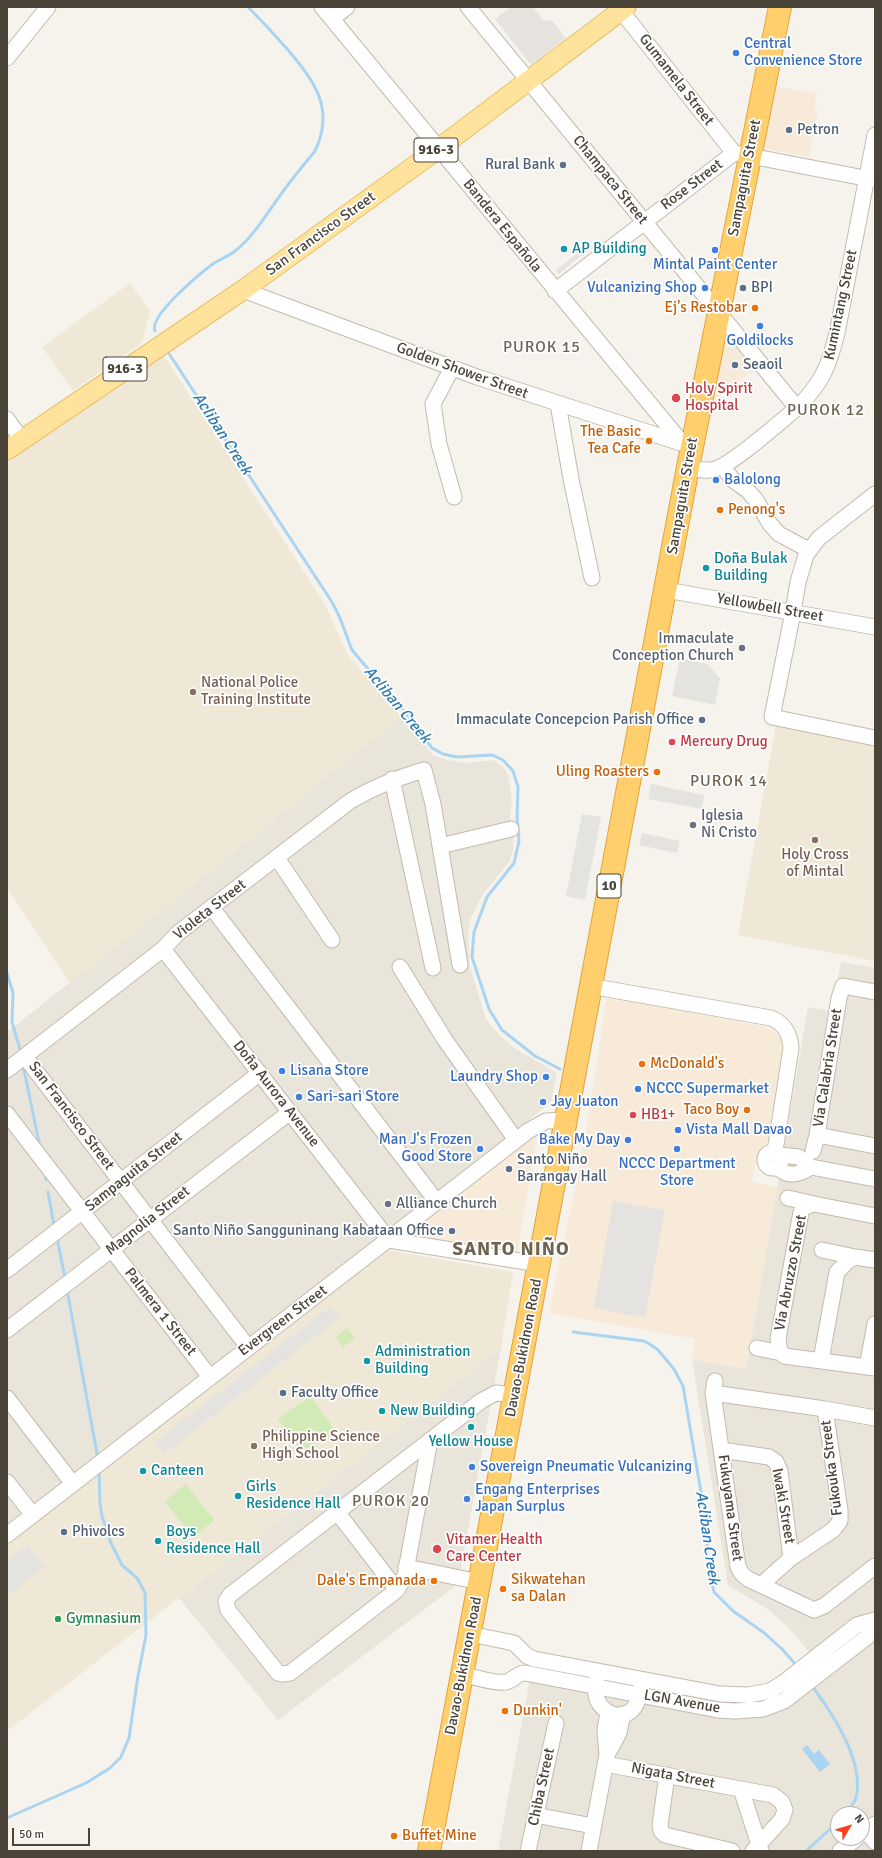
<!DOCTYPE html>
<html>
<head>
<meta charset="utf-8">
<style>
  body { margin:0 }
  #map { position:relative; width:882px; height:1858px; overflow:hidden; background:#f6f3ec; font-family:Signika,sans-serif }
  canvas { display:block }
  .frame { position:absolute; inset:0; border:8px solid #4b4439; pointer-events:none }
  .north { position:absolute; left:830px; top:1806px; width:40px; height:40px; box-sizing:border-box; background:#fff; border:1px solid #b7b4b0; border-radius:50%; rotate:52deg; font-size:11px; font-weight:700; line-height:16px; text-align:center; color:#4b4439 }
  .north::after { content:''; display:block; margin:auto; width:14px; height:18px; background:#fc3f1d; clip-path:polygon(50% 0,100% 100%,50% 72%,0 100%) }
  .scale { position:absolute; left:12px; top:1828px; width:78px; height:18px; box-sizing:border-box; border:2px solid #4b4439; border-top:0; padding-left:5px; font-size:12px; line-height:14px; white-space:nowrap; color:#4b4439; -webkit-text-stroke:3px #fff; paint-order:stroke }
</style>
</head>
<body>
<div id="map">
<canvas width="882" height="1858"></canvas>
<div class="frame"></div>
<div class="north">N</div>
<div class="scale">50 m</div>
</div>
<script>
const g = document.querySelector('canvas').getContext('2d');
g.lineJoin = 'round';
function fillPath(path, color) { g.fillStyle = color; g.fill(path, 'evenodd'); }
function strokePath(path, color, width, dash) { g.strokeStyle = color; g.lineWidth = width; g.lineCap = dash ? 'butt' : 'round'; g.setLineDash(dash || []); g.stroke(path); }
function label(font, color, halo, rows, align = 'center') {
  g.font = font + ' Signika,sans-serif'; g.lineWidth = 3.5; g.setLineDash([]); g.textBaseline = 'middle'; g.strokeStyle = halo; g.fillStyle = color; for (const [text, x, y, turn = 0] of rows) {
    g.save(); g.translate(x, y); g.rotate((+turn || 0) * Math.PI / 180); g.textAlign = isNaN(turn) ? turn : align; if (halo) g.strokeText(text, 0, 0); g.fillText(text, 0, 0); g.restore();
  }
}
fillPath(new Path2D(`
  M401,716L433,755L447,760L465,763L493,760L502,766L508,775L512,800L510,818L513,832V850L509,862L483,894L471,917L468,934L470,967L486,1019L500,1036L516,1049L557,1073L551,1102L415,1212L7,1529V1032L171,903Z
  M841,962L875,968V1851H498L535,1652L721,1687L748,1688L767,1684L810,1653L787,1626L769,1610L728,1585L692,1359L746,1369L808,1007L832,1011ZM838,1814H862V1838H838Z
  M501,1348L458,1584L278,1720L179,1598Z`), '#eae5da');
fillPath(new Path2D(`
  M774,86L817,94L814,110L818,111L809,157L762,148Z
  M726,329L757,368L712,401Z
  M607,996L765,1027L779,1035L782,1041V1050L767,1142L758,1152L752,1182L777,1187L746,1369L692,1359L695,1339L549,1313L585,1138Z
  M537,1136L517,1255L403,1236L530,1139Z`), '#f7ead8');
fillPath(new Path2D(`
  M511,7H533L543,20L552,21L566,38L531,65L495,19Z`), '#e6e2dd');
fillPath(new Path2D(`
  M130,283L150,311L142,343L73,391L42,347Z
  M162,353L310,581L327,608L347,654L401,716L171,903L70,983L7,888V458Z
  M776,725L875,745V961L738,935Z
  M387,1250L513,1272L501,1348L7,1731V1545Z`), '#efe8d6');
fillPath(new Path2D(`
  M347,1328L355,1338L343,1347L336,1337Z
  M310,1396L335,1430L303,1453L278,1419Z
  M186,1484L214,1520L193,1538L165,1501Z`), '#d2eab5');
fillPath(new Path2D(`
  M587,246L589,249L559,274L556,270Z
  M680,658L708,664L720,679L715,705L672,696Z
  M651,784L704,795L702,809L648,799Z
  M582,814L601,817L585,900L566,896Z
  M642,833L680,841L677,853L639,845Z
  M613,1201L665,1210L645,1318L594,1308Z
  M331,1306L340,1317L164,1454L155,1442Z
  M28,1545L45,1567L7,1596V1561Z`), '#e5e3e0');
fillPath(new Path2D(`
  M807,1745L814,1754L819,1750L830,1764L820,1772L802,1749Z`), '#a9d4f2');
strokePath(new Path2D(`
  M155,331C148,316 202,272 214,263C221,259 229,256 235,251C253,237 266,215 279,197C290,181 303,166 315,151C335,109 315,82 288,50C275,35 262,21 248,7
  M168,352L332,602L340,618L352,650L409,717L432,748L443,754L457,757L492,755L503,760L513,771L518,787L517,817L519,841L514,863L487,897L474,932L472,957L489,1009L502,1030L535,1056L560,1069
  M7,973L13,993L12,1022L21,1053
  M23,1065L40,1147
  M45,1172L46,1180
  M48,1192L54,1225
  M57,1238L65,1278
  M67,1290L98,1459
  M573,1332L644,1341L651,1345L658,1350L674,1369L683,1386L705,1516L709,1572L714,1592L733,1611L763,1632L781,1648L798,1667
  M812,1686C833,1714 865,1762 856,1798C854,1804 849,1809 846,1814
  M7,1818L86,1783L110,1768L121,1757L129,1738L138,1676L146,1635L145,1593L137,1578L122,1565L111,1543L102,1516L100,1504L99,1469
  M806,1851L838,1822`), '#a9d4f2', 3);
const minor = new Path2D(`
  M322,7L683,444
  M468,7L797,408
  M618,7L734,153
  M332,19L347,7
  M7,58L48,7
  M740,154L875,180
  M243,290L477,377L684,444
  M555,291L734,153
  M452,368L433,404L439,444L454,497
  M558,404L571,479L592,578
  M7,419L22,440
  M688,467C697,469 706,472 715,469C732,465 781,421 797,408C822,383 829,366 837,333L875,135
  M723,467L733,480L747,490L756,500L770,524L779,534L809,550
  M875,494L819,538L806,555L798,582L793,612L772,717L875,738
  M666,590L875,627
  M392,779L433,968
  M440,846L511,829
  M277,858L332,940
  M212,908L437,1202
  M163,949L389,1240L539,1264
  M400,967L445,1040L516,1140
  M590,986L771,1018C785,1024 790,1034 791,1048L775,1151
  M25,1057L248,1347
  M7,1070L163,949L178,933L349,802C373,787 397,778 424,770L433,804L460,965
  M7,1114L210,1377
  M817,1135L875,1146
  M813,1151L817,1135L839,998L843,986L875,992
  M765 1160a8 8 0 1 1 16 0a8 8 0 1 1-16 0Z
  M779,1155L799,1157L811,1167L875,1179
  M777,1167C788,1178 799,1175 811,1167
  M788,1198L814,1204
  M875,1216L814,1204L804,1207L801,1212L778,1339L780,1351L784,1356L875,1368
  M822,1250L855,1257
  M7,1270L260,1073
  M7,1330L290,1112
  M757,1348L781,1353
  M821,1360L837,1272L849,1260L855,1257L875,1260
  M867,1367L875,1324
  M715,1381L713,1393L738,1567L742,1574L748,1579L814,1610L824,1606L875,1566
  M713,1393L825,1409L875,1418
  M7,1398L73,1484
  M430,1440L405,1576L397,1590L290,1673L282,1674L278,1673L228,1610L226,1601L230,1595L481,1401L496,1393L515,1395
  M721,1450L769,1457L776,1462L780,1471L791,1558
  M7,1482L33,1515
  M337,1512L397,1590
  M7,1535L528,1131L546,1121L565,1120
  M406,1567L480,1582
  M761,1585L791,1558L833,1530L840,1521V1510L825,1409
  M470,1634L514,1643L527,1656L534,1659L720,1694L748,1695L770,1691L783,1683L857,1625L875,1620
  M463,1674C474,1677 495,1684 506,1682C514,1680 517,1673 525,1673L718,1710L735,1711L763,1709L784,1701L867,1637L875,1623
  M597,1678C596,1683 595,1689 596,1694C597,1709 617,1722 631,1711C638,1705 640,1695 641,1686
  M607,1755L619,1733L623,1714
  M605,1764L773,1795L782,1802L785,1810L782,1819L753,1851
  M667,1775L660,1825L661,1831L665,1835L732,1851
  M741,1789L761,1851
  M535,1815L593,1826
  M866,1831L875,1842
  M862,1834L875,1824
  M528,1851L556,1723
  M589,1851L607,1755L605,1730L608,1712
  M840,1851L857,1838`);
const major = new Path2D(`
  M7,450L243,290L438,149L626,7`);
const highway = new Path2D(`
  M429,1851L688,467L780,7`);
strokePath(minor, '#c2bbae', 17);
strokePath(major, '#e6c16a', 21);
strokePath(highway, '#e0a43c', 24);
strokePath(minor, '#fff', 15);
strokePath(major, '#ffe39c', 19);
strokePath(highway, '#ffcf6e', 22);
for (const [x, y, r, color] of [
  [736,53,4,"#3f7fe0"],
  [789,130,4,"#5c6f8a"],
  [563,165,4,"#5c6f8a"],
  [564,249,4,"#0f9aa8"],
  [715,250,4,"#3f7fe0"],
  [705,288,4,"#3f7fe0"],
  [743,288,4,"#5c6f8a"],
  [755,308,4,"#e8710a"],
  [760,326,4,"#3f7fe0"],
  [735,365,4,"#5c6f8a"],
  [676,398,5,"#e0444e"],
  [649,441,4,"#e8710a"],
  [716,480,4,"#3f7fe0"],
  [720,510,4,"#e8710a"],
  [706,568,4,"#0f9aa8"],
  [742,648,4,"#6b7280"],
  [193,692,4,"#8d6e63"],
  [702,720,4,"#5c6f8a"],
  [672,742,4,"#e0444e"],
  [657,772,4,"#e8710a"],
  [693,825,4,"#6b7280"],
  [815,840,4,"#8d6e63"],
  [642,1064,4,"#e8710a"],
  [282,1071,4,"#3f7fe0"],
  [546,1077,4,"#3f7fe0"],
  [638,1089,4,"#3f7fe0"],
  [299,1097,4,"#3f7fe0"],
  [543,1102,4,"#3f7fe0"],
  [747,1110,4,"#e8710a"],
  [633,1115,4,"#e0444e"],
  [678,1130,4,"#3f7fe0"],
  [628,1140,4,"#3f7fe0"],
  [480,1149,4,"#3f7fe0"],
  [677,1149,4,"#3f7fe0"],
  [509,1169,4,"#5c6f8a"],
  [388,1204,4,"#6b7280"],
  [452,1231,4,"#5c6f8a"],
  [367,1361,4,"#0f9aa8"],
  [283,1393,4,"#5c6f8a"],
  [382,1411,4,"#0f9aa8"],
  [471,1427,4,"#0f9aa8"],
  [254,1446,4,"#8d6e63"],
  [472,1467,4,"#3f7fe0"],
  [143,1471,4,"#0f9aa8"],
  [238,1496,4,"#0f9aa8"],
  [467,1499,4,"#3f7fe0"],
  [64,1532,4,"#5c6f8a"],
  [158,1541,4,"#0f9aa8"],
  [437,1549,5,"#e0444e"],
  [434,1581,4,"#e8710a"],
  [503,1589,4,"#e8710a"],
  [58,1619,4,"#2e9e5b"],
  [505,1711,4,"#e8710a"],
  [394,1836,4,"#e8710a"]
]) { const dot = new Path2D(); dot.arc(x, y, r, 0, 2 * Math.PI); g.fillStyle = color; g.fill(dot); strokePath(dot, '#fff', 1.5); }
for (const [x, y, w] of [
  [436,150,44],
  [125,369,44],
  [609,886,24]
]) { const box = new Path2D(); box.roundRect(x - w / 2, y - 12, w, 24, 3); g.fillStyle = '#fff'; g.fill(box); strokePath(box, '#4b4439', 1); }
label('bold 14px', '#4b4439', null, [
  ["916-3",436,150],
  ["916-3",125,369],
  ["10",609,886]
]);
label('15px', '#366cbe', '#fff', [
  ["Central",744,44],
  ["Convenience Store",744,61],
  ["Mintal Paint Center",715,265,"center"],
  ["Vulcanizing Shop",697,288,"right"],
  ["Goldilocks",760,341,"center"],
  ["Balolong",724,480],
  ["Lisana Store",290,1071],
  ["Laundry Shop",538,1077,"right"],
  ["NCCC Supermarket",646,1089],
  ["Sari-sari Store",307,1097],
  ["Jay Juaton",551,1102],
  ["Vista Mall Davao",686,1130],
  ["Man J's Frozen",472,1140,"right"],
  ["Good Store",472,1157,"right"],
  ["Bake My Day",620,1140,"right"],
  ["NCCC Department",677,1164,"center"],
  ["Store",677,1181,"center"],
  ["Sovereign Pneumatic Vulcanizing",480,1467],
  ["Engang Enterprises",475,1490],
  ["Japan Surplus",475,1507]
], 'left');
label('15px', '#4b4439', '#fff', [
  ["Gumamela Street",676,80,52],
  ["Sampaguita Street",745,178,-79],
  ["Champaca Street",610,180,51],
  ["Rose Street",692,185,-37],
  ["Bandera Española",502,226,51],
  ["San Francisco Street",321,234,-36],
  ["Kumintang Street",841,305,-78],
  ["Golden Shower Street",462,371,20],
  ["Sampaguita Street",683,496,-80],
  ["Yellowbell Street",770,608,10],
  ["Violeta Street",210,910,-38],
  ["Via Calabria Street",828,1068,-81],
  ["Doña Aurora Avenue",276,1094,52],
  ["San Francisco Street",71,1116,53],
  ["Sampaguita Street",134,1172,-38],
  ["Magnolia Street",148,1221,-38],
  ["Via Abruzzo Street",791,1273,-79],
  ["Palmera 1 Street",160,1312,52],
  ["Evergreen Street",283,1321,-37],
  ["Davao-Bukidnon Road",524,1348,-79],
  ["Fukouka Street",832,1468,-97],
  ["Iwaki Street",783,1506,80],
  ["Fukuyama Street",730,1508,82],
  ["Davao-Bukidnon Road",464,1666,-79],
  ["LGN Avenue",682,1702,10],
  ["Nigata Street",673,1776,11],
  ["Chiba Street",542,1787,-78]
]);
label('15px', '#4e5e75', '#fff', [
  ["Petron",797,130],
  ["Rural Bank",555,165,"right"],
  ["BPI",751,288],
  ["Seaoil",743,365],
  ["Immaculate Concepcion Parish Office",694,720,"right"],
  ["Santo Niño",517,1160],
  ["Barangay Hall",517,1177],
  ["Santo Niño Sangguninang Kabataan Office",444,1231,"right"],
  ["Faculty Office",291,1393],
  ["Phivolcs",72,1532]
], 'left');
label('15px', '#0d838f', '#fff', [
  ["AP Building",572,249],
  ["Doña Bulak",714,559],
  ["Building",714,576],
  ["Administration",375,1352],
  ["Building",375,1369],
  ["New Building",390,1411],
  ["Yellow House",471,1442,"center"],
  ["Canteen",151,1471],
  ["Girls",246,1487],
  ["Residence Hall",246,1504],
  ["Boys",166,1532],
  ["Residence Hall",166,1549]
], 'left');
label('15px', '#c56008', '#fff', [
  ["Ej's Restobar",747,308],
  ["The Basic",641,432],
  ["Tea Cafe",641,449],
  ["Penong's",728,510,"left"],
  ["Uling Roasters",649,772],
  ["McDonald's",650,1064,"left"],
  ["Taco Boy",739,1110],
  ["Sikwatehan",511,1580,"left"],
  ["sa Dalan",511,1597,"left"],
  ["Dale's Empanada",426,1581],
  ["Dunkin'",513,1711,"left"],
  ["Buffet Mine",402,1836,"left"]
], 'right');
label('15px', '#be3a42', '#fff', [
  ["Holy Spirit",685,389],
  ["Hospital",685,406],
  ["Mercury Drug",680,742],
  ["HB1+",641,1115],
  ["Vitamer Health",446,1540],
  ["Care Center",446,1557]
], 'left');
label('15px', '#5b616d', '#fff', [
  ["Immaculate",734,639,"right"],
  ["Conception Church",734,656,"right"],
  ["Iglesia",701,816],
  ["Ni Cristo",701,833],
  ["Alliance Church",396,1204]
], 'left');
label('15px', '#785e54', '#fff', [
  ["National Police",201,683],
  ["Training Institute",201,700],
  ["Holy Cross",815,855,"center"],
  ["of Mintal",815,872,"center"],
  ["Philippine Science",262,1437],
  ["High School",262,1454]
], 'left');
label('15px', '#27864d', '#fff', [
  ["Gymnasium",66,1619]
], 'left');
g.letterSpacing = '1px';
label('16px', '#6e6250', '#fff', [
  ["PUROK 15",542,348],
  ["PUROK 12",826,411],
  ["PUROK 14",729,782],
  ["PUROK 20",391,1502]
]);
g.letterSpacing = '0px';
label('italic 16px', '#2e7ab2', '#fff', [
  ["Acliban Creek",222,434,57],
  ["Acliban Creek",397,705,50],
  ["Acliban Creek",707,1538,82]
]);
g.letterSpacing = '1px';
label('bold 19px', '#6e6250', '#fff', [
  ["SANTO NIÑO",511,1250]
]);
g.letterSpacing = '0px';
</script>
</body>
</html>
